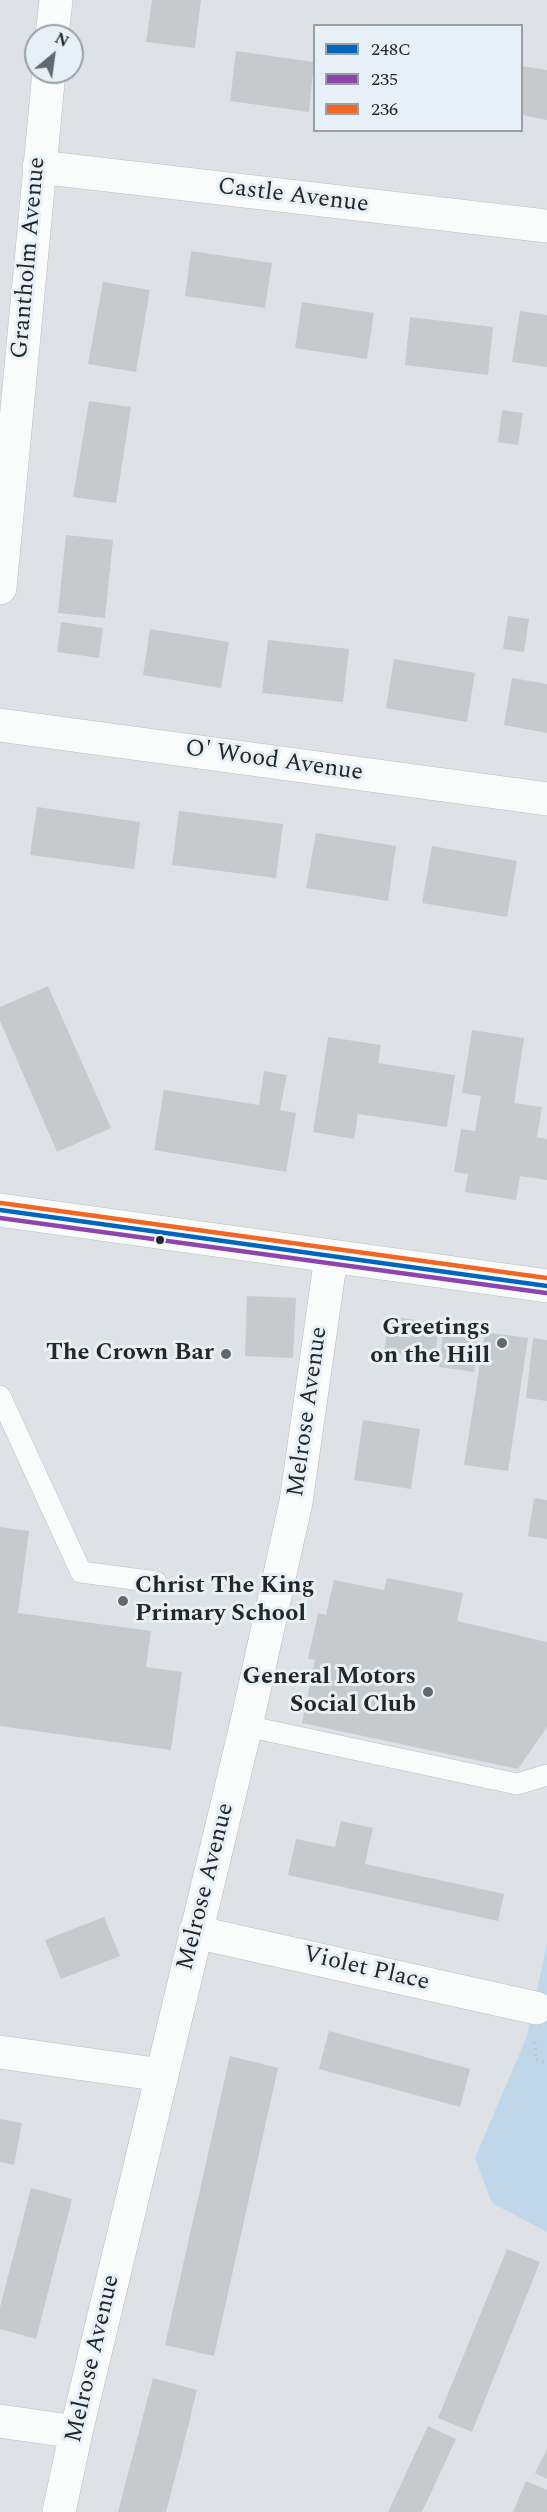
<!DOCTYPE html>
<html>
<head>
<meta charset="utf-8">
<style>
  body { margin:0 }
  #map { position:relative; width:547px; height:2512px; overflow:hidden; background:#dee2e6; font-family:Spectral,serif }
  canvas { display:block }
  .legend { position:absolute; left:313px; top:24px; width:210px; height:108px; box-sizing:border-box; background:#e7f0f7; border:2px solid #99a0a5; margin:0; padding:8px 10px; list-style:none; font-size:18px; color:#232729 }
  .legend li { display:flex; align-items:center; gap:12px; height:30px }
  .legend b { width:30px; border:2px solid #99a0a5 }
  .north { position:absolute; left:24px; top:24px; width:60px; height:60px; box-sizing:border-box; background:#e7f0f7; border:2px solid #99a0a5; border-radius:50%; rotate:29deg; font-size:16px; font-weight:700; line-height:24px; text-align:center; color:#232729 }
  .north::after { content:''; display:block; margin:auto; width:21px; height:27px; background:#64686b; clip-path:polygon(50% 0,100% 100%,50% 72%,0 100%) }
</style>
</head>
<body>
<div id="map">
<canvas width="547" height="2512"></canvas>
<ul class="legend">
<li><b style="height:8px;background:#0065bd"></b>248C</li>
<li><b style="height:8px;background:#8e44ad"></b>235</li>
<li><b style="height:8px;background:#f26522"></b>236</li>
</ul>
<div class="north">N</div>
</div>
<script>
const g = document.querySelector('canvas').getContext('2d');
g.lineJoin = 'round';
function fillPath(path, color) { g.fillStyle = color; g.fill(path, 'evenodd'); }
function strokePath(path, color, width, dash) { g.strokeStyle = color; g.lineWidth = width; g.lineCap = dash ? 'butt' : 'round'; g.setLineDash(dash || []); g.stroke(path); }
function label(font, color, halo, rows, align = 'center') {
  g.font = font + ' Spectral,serif'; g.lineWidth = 6; g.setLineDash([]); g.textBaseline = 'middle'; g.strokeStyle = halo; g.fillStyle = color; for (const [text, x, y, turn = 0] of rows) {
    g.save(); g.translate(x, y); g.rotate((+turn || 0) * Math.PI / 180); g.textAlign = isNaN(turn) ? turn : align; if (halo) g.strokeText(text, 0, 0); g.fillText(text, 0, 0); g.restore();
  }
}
fillPath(new Path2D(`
  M547,1944V2232L492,2203L475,2158L527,2036Z`), '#c0d7ea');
fillPath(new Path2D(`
  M152,0H201L195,48L146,42Z
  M236,51L314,62L309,112L230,101Z
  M522,66L547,70V120L522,115Z
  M191,251L272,263L265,308L185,296Z
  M103,282L150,290L136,372L88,364Z
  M302,302L374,313L367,359L295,348Z
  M520,311L547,315V367L512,362Z
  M410,317L493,327L488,375L405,365Z
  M89,401L131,407L116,503L73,497Z
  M502,410L523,413L518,445L498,442Z
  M66,535L113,540L105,618L58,613Z
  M508,616L529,619L524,652L503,649Z
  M61,622L103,628L99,658L57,652Z
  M150,629L229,642L221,688L143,675Z
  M268,640L349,649L343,702L262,693Z
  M394,659L475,673L467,722L386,708Z
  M512,678L547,684V733L504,725Z
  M37,807L140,822L134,869L30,855Z
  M179,811L283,824L276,878L172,865Z
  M316,833L396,846L388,901L306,888Z
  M432,846L517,861L507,917L422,903Z
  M48,986L111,1128L57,1152L0,1021V1007Z
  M472,1030L524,1038L514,1103L542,1107L537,1137L547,1139V1180L520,1176L516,1200L465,1192L468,1174L454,1172L461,1129L475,1131L481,1096L462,1093Z
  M328,1037L381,1045L378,1063L455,1075L447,1127L358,1114L354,1139L313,1132Z
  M264,1071L287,1075L280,1110L296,1113L286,1172L154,1150L164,1090L259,1105Z
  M247,1296L296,1298L293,1358L245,1356Z
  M390,1316L440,1324L434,1360L384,1351Z
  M444,1326L479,1331L474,1372L439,1367Z
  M485,1332L528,1338L508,1471L464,1465Z
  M533,1338L547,1340V1401L526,1398Z
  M363,1420L420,1429L411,1489L354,1480Z
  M534,1498L547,1500V1539L528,1536Z
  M0,1527L29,1531L18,1613L151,1631L146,1667L182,1672L171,1750L0,1726Z
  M387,1578L463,1593L457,1621L547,1642V1727L518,1769L302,1723L315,1660L308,1659L318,1613L326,1615L334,1580L384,1590Z
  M341,1821L373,1828L365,1864L504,1894L498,1921L288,1875L296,1839L335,1847Z
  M104,1917L120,1956L61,1979L45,1940Z
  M329,2031L470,2069L460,2107L319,2069Z
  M230,2056L278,2068L214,2356L165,2345Z
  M0,2119L22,2123L14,2165L0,2162Z
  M31,2188L72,2199L36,2339L0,2329V2307Z
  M507,2249L540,2262L472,2432L438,2418Z
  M153,2378L197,2390L180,2459L166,2512H118Z
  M428,2426L456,2439L422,2512H388Z
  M547,2449V2479L535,2473Z
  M526,2481L547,2490V2512H513Z`), '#c6cacd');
const lane = new Path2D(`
  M0,1396L81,1572L156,1582
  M246,1726L517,1784L547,1775`);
const street = new Path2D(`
  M52,36L56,0
  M39,167L547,226
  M0,588L49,72
  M0,725L547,799
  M195,1932L536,2008
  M0,2052L162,2075
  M0,2421L76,2432
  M59,2512L76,2432L246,1726L296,1502L331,1257`);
const primary = new Path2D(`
  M0,1210L547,1286`);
strokePath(lane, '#b9bdc0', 22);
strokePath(street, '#b9bdc0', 34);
strokePath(primary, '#b9bdc0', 34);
strokePath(new Path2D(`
  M535,2042V2058L547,2064`), '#c1c3c4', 4, [1.5, 4.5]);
strokePath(lane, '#fafbfb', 21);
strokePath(street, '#fafbfb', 33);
strokePath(primary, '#fafbfb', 33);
strokePath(new Path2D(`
  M0,1210L547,1286`), '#0065bd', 4.5);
strokePath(new Path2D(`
  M0,1218L546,1293`), '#8e44ad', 4.5);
strokePath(new Path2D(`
  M1,1203L547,1278`), '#f26522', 4.5);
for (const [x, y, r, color] of [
  [160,1240,5,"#232729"],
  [502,1343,6,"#64686b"],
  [226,1354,6,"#64686b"],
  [123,1601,6,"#64686b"],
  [428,1692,6,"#64686b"]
]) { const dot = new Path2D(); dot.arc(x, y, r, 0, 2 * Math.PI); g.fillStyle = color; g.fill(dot); strokePath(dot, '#e7f0f7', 2); }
label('24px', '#232729', '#e7f0f7', [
  ["Castle Avenue",293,197,7],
  ["Grantholm Avenue",30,258,-85],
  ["O' Wood Avenue",274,762,8],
  ["Melrose Avenue",309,1412,-82],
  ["Melrose Avenue",207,1887,-76],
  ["Violet Place",366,1970,13],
  ["Melrose Avenue",94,2359,-77]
]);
label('bold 24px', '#232729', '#e7f0f7', [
  ["Greetings",490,1329],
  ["on the Hill",490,1357],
  ["The Crown Bar",214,1354],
  ["Christ The King",135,1587,"left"],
  ["Primary School",135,1615,"left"],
  ["General Motors",416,1678],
  ["Social Club",416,1706]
], 'right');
</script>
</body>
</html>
